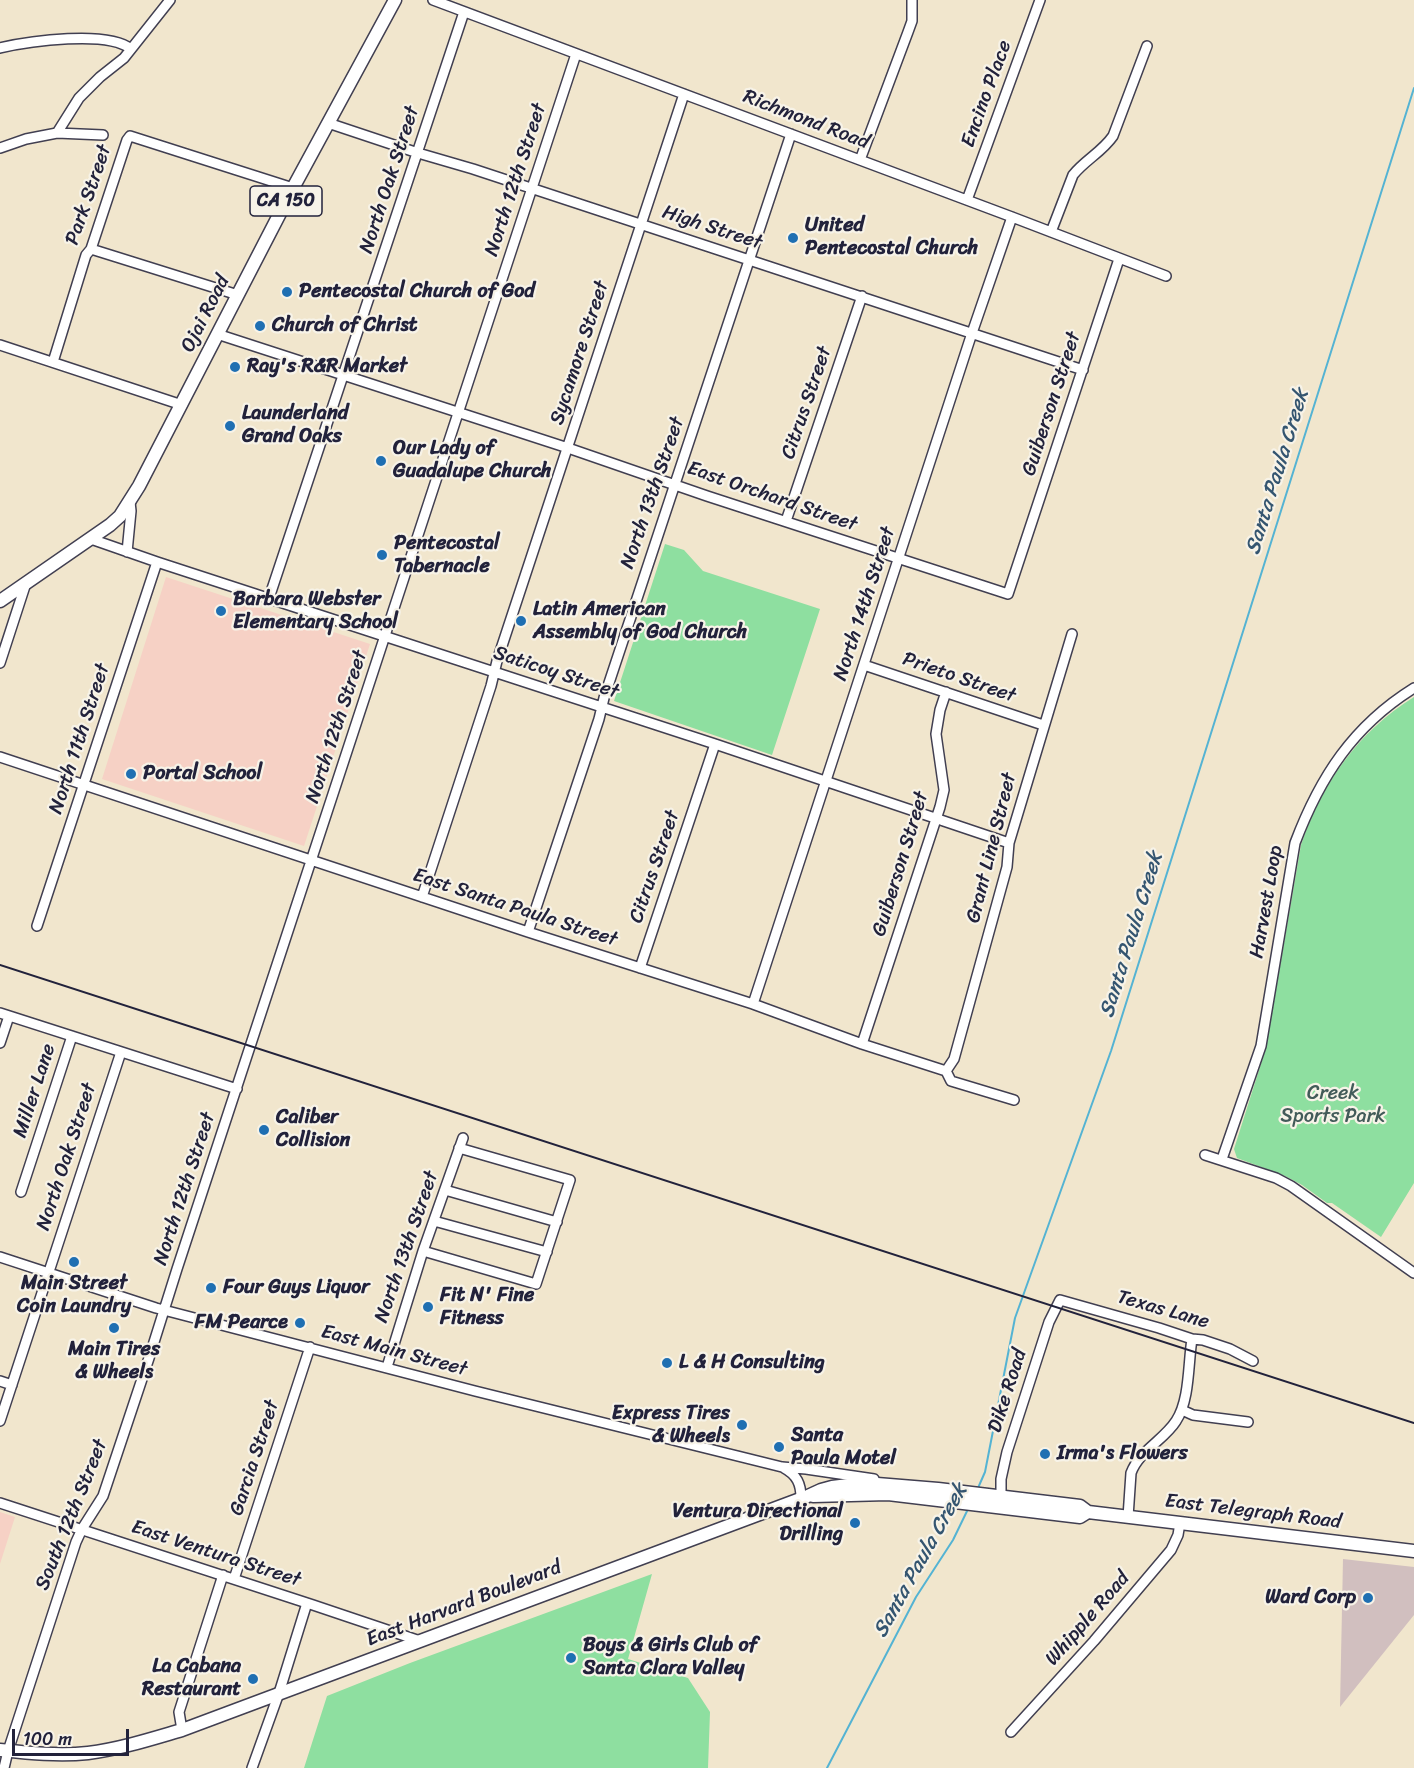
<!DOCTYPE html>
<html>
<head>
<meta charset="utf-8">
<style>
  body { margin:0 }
  #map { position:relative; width:1414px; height:1768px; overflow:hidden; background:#f1e6cd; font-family:Sriracha,sans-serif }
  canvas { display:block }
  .scale { position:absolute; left:12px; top:1729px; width:117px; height:27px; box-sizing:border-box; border:3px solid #22223b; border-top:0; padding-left:8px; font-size:18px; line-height:21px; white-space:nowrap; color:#22223b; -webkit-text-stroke:4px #f7f3e8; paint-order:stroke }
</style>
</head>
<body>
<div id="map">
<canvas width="1414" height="1768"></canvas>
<div class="scale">100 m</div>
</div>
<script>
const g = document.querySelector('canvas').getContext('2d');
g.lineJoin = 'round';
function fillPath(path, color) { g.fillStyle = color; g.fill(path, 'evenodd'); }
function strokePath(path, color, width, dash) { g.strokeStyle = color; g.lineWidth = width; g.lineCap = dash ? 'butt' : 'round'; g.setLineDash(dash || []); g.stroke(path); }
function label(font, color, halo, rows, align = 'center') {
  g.font = font + ' Sriracha,sans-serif'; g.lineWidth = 4.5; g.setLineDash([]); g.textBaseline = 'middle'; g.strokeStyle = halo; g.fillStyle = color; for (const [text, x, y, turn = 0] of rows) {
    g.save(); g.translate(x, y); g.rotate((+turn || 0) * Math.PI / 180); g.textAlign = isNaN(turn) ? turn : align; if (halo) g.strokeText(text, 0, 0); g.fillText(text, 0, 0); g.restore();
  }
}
fillPath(new Path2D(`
  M166,577L370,644L304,846L102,779Z
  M0,1512L15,1517L0,1564Z`), '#f6d1c5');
fillPath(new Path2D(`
  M1343,1559L1414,1567V1615L1340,1707Z`), '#d1bfbf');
fillPath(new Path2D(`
  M665,544L684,550L703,571L820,609L772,755L614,701Z
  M1414,697V1183L1381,1237L1332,1203H1327L1302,1185L1285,1176L1237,1158L1234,1149L1266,1048L1301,845C1322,783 1358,732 1414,697Z
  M652,1574L628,1659L688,1678L710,1712L708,1768H304L327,1696L410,1663Z`), '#8edfa0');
strokePath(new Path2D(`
  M978,1488L985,1472L1015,1318L1111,1051L1414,88
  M827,1768L916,1597L953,1540L969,1507`), '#54b3d3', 2);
const minor = new Path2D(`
  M433,0L1012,217L1166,276
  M0,48C29,41 108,30 131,49
  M328,123L418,153L473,169L1083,370
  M57,133L103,135
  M0,148L26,139L57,133L79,98L100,77L124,58L170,0
  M860,160L908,32L912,21V0
  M967,200L1040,0
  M1051,232L1073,175C1085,160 1102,152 1113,136L1147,46
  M91,249L238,295
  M217,334L568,448L707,496L1008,594L1119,259
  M0,345L182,405
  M53,362L86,255L91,249L127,140L130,136L293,188
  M786,521L862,296
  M91,539L157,562L715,744L1009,843
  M127,552L131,511L130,502
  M269,598L464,12
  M0,663L26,583
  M864,665L1043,725
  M0,757L528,932L753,1004L862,1044L946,1071L951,1081L1014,1100
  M422,897L491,686L497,661L684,94
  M37,926L157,562
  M528,932L599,719L604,698L791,134
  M640,968L715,744
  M753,1004L972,333L1012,217
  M0,1013L237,1089
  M0,1043L9,1016
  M862,1044L940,807L944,790L936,734L940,710L946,692
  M946,1071L954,1059L1007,867L1009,843L1072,634
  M1205,1155L1276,1178L1291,1186L1414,1273
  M1222,1159L1261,1046L1295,843C1320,777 1353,726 1414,688
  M445,1190L557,1222
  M21,1192L72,1036
  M434,1221L547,1252
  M423,1251L536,1284L570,1180L459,1148
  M0,1257L156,1308L475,1391L782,1467L806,1469L874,1479
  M387,1367L423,1251L463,1138
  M0,1381L12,1385
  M1182,1410L1193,1415L1248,1422
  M0,1421L121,1052
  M784,1468C797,1475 801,1484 801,1498
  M1001,1496V1479L1007,1452L1049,1322L1060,1300L1159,1328L1192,1339L1203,1340L1230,1349L1253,1361
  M0,1503L313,1605L420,1641
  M1128,1517L1131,1473C1139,1451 1164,1440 1176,1421C1190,1400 1188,1363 1192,1339
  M234,1579L310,1347
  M182,1730L179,1712L223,1575
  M1011,1732L1094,1641L1171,1550L1178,1535L1180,1523
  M4,1768L8,1751L76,1542L82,1529L103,1496L149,1358L177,1269L576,54
  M252,1768L279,1693L307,1603`);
const major = new Path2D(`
  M0,601L110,525L120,516L139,486L293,188L395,0
  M813,1496L888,1494L1080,1517L1088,1512
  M0,1750C29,1753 59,1756 88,1753C120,1749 151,1739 182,1730L808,1496L821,1490L832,1487L865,1483L938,1489L1080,1506L1088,1512L1414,1551`);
strokePath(minor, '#413f51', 12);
strokePath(major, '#413f51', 15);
strokePath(minor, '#fff', 9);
strokePath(major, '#fff', 12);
strokePath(new Path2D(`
  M0,965L1414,1423`), '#22223b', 2);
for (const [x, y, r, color] of [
  [793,238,6,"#1f6fb2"],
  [287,292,6,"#1f6fb2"],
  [260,326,6,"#1f6fb2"],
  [235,367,6,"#1f6fb2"],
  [230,426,6,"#1f6fb2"],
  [381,461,6,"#1f6fb2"],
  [382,555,6,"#1f6fb2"],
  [221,611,6,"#1f6fb2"],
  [521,621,6,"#1f6fb2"],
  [131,774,6,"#1f6fb2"],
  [264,1130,6,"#1f6fb2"],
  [74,1262,6,"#1f6fb2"],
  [211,1288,6,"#1f6fb2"],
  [428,1307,6,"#1f6fb2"],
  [300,1323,6,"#1f6fb2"],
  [114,1328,6,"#1f6fb2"],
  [667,1363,6,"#1f6fb2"],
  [742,1425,6,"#1f6fb2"],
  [779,1447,6,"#1f6fb2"],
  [1045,1454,6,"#1f6fb2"],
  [855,1523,6,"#1f6fb2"],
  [1368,1598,6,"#1f6fb2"],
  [571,1658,6,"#1f6fb2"],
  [253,1679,6,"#1f6fb2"]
]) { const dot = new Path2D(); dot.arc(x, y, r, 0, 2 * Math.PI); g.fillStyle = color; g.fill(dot); strokePath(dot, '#f7f3e8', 2); }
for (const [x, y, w] of [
  [286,201,72]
]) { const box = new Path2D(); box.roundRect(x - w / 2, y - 15, w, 30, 4.5); g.fillStyle = '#f7f3e8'; g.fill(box); strokePath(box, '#22223b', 1.5); }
label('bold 18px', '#22223b', null, [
  ["CA 150",286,201]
]);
label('20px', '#22223b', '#f7f3e8', [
  ["Encino Place",987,94,-70],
  ["Richmond Road",806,120,21],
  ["North Oak Street",390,180,-72],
  ["North 12th Street",516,180,-72],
  ["Park Street",89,195,-71],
  ["High Street",712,228,18],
  ["Ojai Road",206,314,-63],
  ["Sycamore Street",580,353,-72],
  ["Citrus Street",807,403,-71],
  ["Guiberson Street",1052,404,-72],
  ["North 13th Street",653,493,-71],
  ["East Orchard Street",772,497,19],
  ["North 14th Street",865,604,-72],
  ["Saticoy Street",556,673,18],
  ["Prieto Street",959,678,19],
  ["North 12th Street",337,727,-72],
  ["North 11th Street",80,739,-72],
  ["Grant Line Street",992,848,-76],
  ["Guiberson Street",901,864,-73],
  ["Citrus Street",655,867,-71],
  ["Harvest Loop",1267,902,-80],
  ["East Santa Paula Street",515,908,18],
  ["Miller Lane",35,1091,-72],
  ["North Oak Street",67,1157,-72],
  ["North 12th Street",185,1189,-72],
  ["North 13th Street",407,1247,-71],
  ["Texas Lane",1163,1310,16],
  ["East Main Street",394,1351,15],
  ["Dike Road",1008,1391,-72],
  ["Garcia Street",255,1458,-72],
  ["East Telegraph Road",1253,1512,7],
  ["South 12th Street",72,1515,-68],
  ["East Ventura Street",216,1554,18],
  ["East Harvard Boulevard",464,1604,-21],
  ["Whipple Road",1088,1619,-49]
]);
label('bold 20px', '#22223b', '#f7f3e8', [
  ["United",805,226],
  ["Pentecostal Church",805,249],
  ["Pentecostal Church of God",299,292],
  ["Church of Christ",272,326],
  ["Ray's R&R Market",247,367],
  ["Launderland",242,414],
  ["Grand Oaks",242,437],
  ["Our Lady of",393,449],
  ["Guadalupe Church",393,472],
  ["Pentecostal",394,544],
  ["Tabernacle",394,567],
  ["Barbara Webster",233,600],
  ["Elementary School",233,623],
  ["Latin American",533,610],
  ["Assembly of God Church",533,633],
  ["Portal School",143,774],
  ["Caliber",276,1118],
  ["Collision",276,1141],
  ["Main Street",74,1284,"center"],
  ["Coin Laundry",74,1307,"center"],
  ["Four Guys Liquor",223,1288],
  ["Fit N' Fine",440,1296],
  ["Fitness",440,1319],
  ["FM Pearce",288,1323,"right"],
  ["Main Tires",114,1350,"center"],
  ["& Wheels",114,1373,"center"],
  ["L & H Consulting",679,1363],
  ["Express Tires",730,1414,"right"],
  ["& Wheels",730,1437,"right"],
  ["Santa",791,1436],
  ["Paula Motel",791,1459],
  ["Irma's Flowers",1057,1454],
  ["Ventura Directional",843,1512,"right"],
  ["Drilling",843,1535,"right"],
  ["Ward Corp",1356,1598,"right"],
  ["Boys & Girls Club of",583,1646],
  ["Santa Clara Valley",583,1669],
  ["La Cabana",241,1667,"right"],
  ["Restaurant",241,1690,"right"]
], 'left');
label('20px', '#425b59', '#f7f3e8', [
  ["Creek",1333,1094],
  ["Sports Park",1333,1117]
]);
label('italic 21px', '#345570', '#f7f3e8', [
  ["Santa Paula Creek",1278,472,-73],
  ["Santa Paula Creek",1132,935,-73],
  ["Santa Paula Creek",921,1561,-61]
]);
</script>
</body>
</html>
